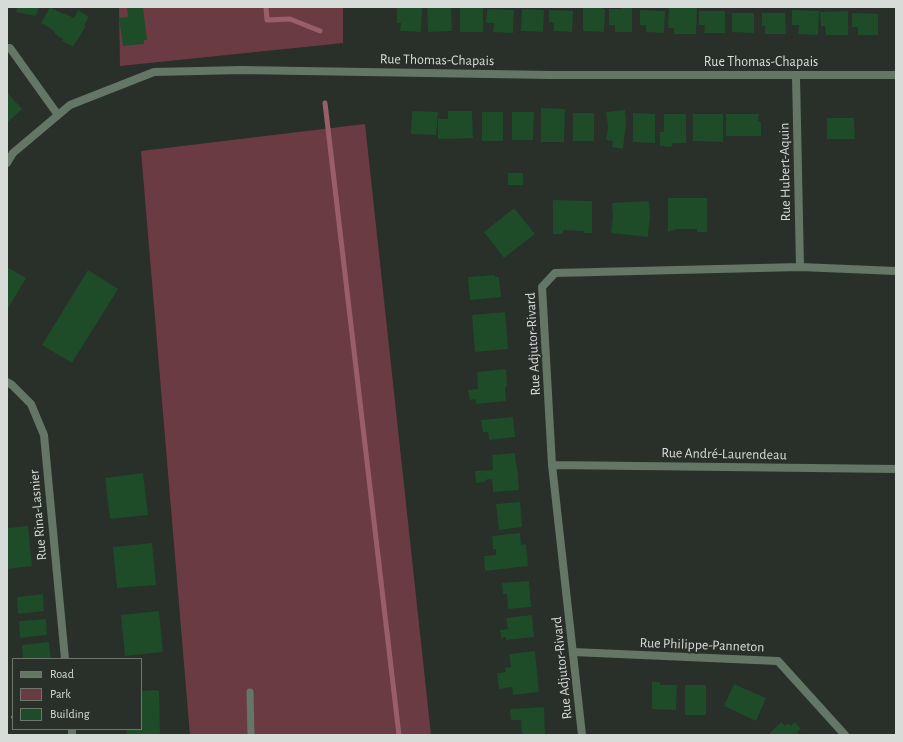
<!DOCTYPE html>
<html>
<head>
<meta charset="utf-8">
<style>
  body { margin:0 }
  #map { position:relative; width:903px; height:742px; overflow:hidden; background:#292f29; font-family:"Alegreya Sans",sans-serif }
  canvas { display:block }
  .frame { position:absolute; inset:0; border:8px solid #d8dcd9; pointer-events:none }
  .legend { position:absolute; left:12px; top:658px; width:130px; height:72px; box-sizing:border-box; background:#292f29; border:1px solid #6f746f; margin:0; padding:5px 7px; list-style:none; font-size:12px; color:#d8dcd9 }
  .legend li { display:flex; align-items:center; gap:8px; height:20px }
  .legend b { width:20px; border:1px solid #6f746f }
</style>
</head>
<body>
<div id="map">
<canvas width="903" height="742"></canvas>
<div class="frame"></div>
<ul class="legend">
<li><b style="height:5px;background:#647766"></b>Road</li>
<li><b style="height:11px;background:#6b3b43"></b>Park</li>
<li><b style="height:11px;background:#1e4b28"></b>Building</li>
</ul>
</div>
<script>
const g = document.querySelector('canvas').getContext('2d');
g.lineJoin = 'round';
function fillPath(path, color) { g.fillStyle = color; g.fill(path, 'evenodd'); }
function strokePath(path, color, width, dash) { g.strokeStyle = color; g.lineWidth = width; g.lineCap = dash ? 'butt' : 'round'; g.setLineDash(dash || []); g.stroke(path); }
function label(font, color, halo, rows, align = 'center') {
  g.font = font + ' "Alegreya Sans",sans-serif'; g.lineWidth = 4; g.setLineDash([]); g.textBaseline = 'middle'; g.strokeStyle = halo; g.fillStyle = color; for (const [text, x, y, turn = 0] of rows) {
    g.save(); g.translate(x, y); g.rotate((+turn || 0) * Math.PI / 180); g.textAlign = isNaN(turn) ? turn : align; if (halo) g.strokeText(text, 0, 0); g.fillText(text, 0, 0); g.restore();
  }
}
fillPath(new Path2D(`
  M119,7H343V43L120,66Z
  M365,124L431,735H190L141,151Z`), '#6b3b43');
strokePath(new Path2D(`
  M266,7L267,20L290,19L320,31
  M325,103L399,735`), '#995f68', 5);
fillPath(new Path2D(`
  M18,7H39L36,16L16,12Z
  M50,7L63,14L64,13L74,18L78,10L89,17L84,25L86,26L73,47L62,41L63,39L55,34L54,31L41,23Z
  M127,7H143L147,40H144V44L123,46L119,18L128,17Z
  M397,7H422L421,32L400,31L401,23H397Z
  M427,7H451L452,31L428,32Z
  M460,7H483V32H460Z
  M589,7H602V8L605,10L604,32L583,31V8Z
  M621,7H632V32H615V25H609V9H621Z
  M669,7H697L696,34H674V28H668Z
  M487,9L514,10L513,33L493,32L494,23H486Z
  M522,9L544,10L543,32L521,31Z
  M549,10L573,11L572,32L554,31V23L549,22Z
  M640,10L665,11L664,33L646,32V25H640Z
  M792,10L819,11L818,35L798,34L799,25H792Z
  M699,11H725V33H704L705,25H699Z
  M848,11V35H826L825,26H821L820,12Z
  M732,13H754V33L732,32Z
  M762,13H785L786,34H765V26H762Z
  M852,13L878,14V35H858V27H852Z
  M7,92L22,109L7,123Z
  M541,108L565,109L564,142H541Z
  M625,110L626,123L623,149L612,147L613,141L606,140L608,126L606,112Z
  M412,111L438,112L436,135L411,134Z
  M448,111H472L473,138L438,139V119H448Z
  M482,112H503V141H482Z
  M512,112H534L533,140H512Z
  M573,113H594V141H573Z
  M633,113L655,114V143L633,142Z
  M664,114H686V143H673L671,147L660,146V132H664Z
  M693,114H723V142L693,141Z
  M726,114H759L758,121L761,122V136H726Z
  M827,118H854L855,139H827Z
  M508,173H523V185H508Z
  M668,198H707V232H697V229H677L668,232Z
  M553,200L592,201V233H583L584,231L564,230L562,234H553Z
  M649,201L650,216L648,237L611,233L613,216L612,203Z
  M514,208L535,234L504,258L484,232Z
  M7,267L26,278L7,310Z
  M88,270L118,289L72,363L42,345Z
  M495,275V277H499L501,297L470,300L468,277Z
  M505,312L508,349L475,352L472,315Z
  M506,369L507,386L505,387L506,401L476,404V399L470,400L468,390L478,389L477,372Z
  M513,417L515,437L489,440L488,432H483L481,420Z
  M515,453L516,465H517L519,490L493,492L492,479L485,480V482L476,483L475,471L493,470L492,455Z
  M143,473L148,515L110,519L105,478Z
  M520,502L522,527L499,530L496,504Z
  M28,526L32,566L7,569V528Z
  M520,533L521,545L526,544L528,566L485,571L484,556L496,555V549H493L492,536Z
  M152,543L156,585L117,588L113,547Z
  M529,581L531,607L508,609L507,594H503L502,583Z
  M43,594L44,611L18,614L17,597Z
  M159,611L163,652L125,656L121,615Z
  M532,615L534,637L506,640V637L501,638L500,630L508,629L506,618Z
  M46,619L47,635L20,638L19,621Z
  M49,642L51,659H23L22,645Z
  M535,651L539,692L513,695L512,687L499,689L497,673L506,672L505,668L511,667L509,654Z
  M652,682H660V685H677L676,710L652,709Z
  M734,684L766,698L756,721L724,706Z
  M685,685H706V715H685Z
  M157,690V691H159L160,735H127L126,729H141V691Z
  M544,707L545,735H522L521,720H511L510,709Z
  M781,722L785,726L788,723L791,726L795,722L801,729L797,732L800,735H769V734Z`), '#1e4b28');
strokePath(new Path2D(`
  M7,717H13`), '#696e6a', 2.5, [1, 3]);
strokePath(new Path2D(`
  M250,692L251,735`), '#647766', 7);
strokePath(new Path2D(`
  M7,48H10L58,115
  M796,76L800,267
  M7,163L13,153L70,105L154,72L241,70L551,75H896
  M7,382L12,385L31,404L44,435L65,659
  M552,465L896,469
  M573,652L778,661L845,735
  M72,729V735
  M582,735L552,465L542,287L555,273L800,267L896,271`), '#647766', 8);
label('14px', '#d8dcd9', '#292f29', [
  ["Rue Thomas-Chapais",437,60,1],
  ["Rue Thomas-Chapais",761,62],
  ["Rue Hubert-Aquin",785,172,-91],
  ["Rue Adjutor-Rivard",533,344,-93],
  ["Rue André-Laurendeau",724,454,1],
  ["Rue Rina-Lasnier",38,515,-95],
  ["Rue Philippe-Panneton",702,645,2],
  ["Rue Adjutor-Rivard",562,668,-96]
]);
</script>
</body>
</html>
